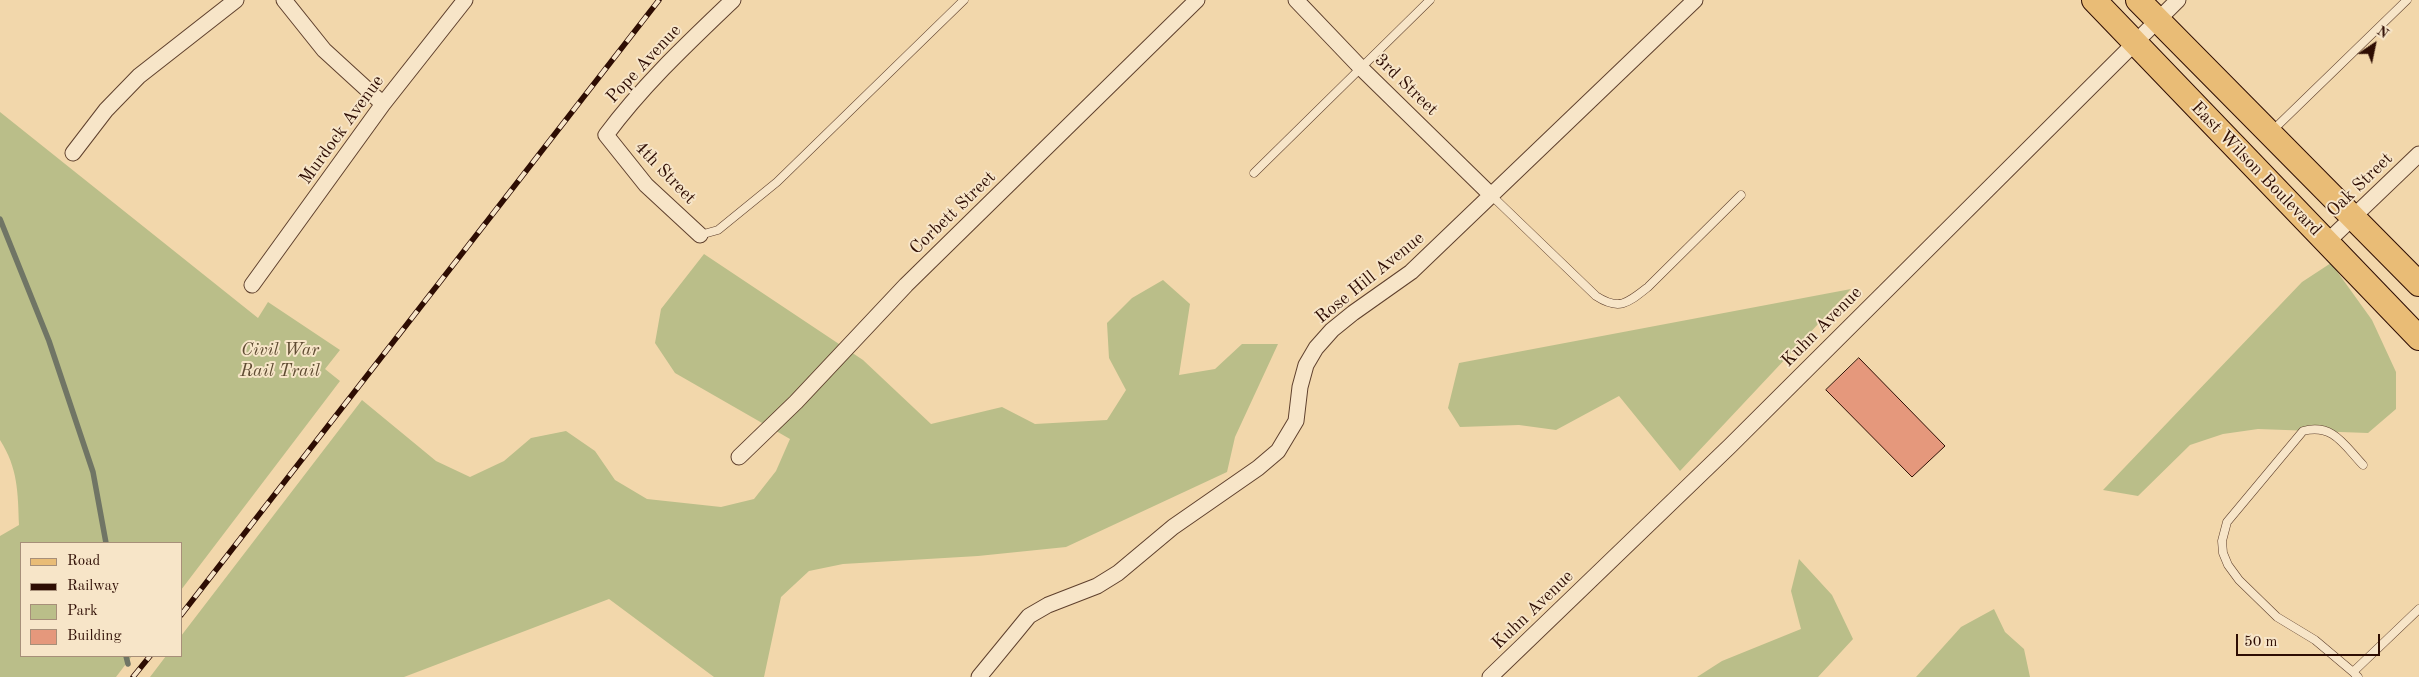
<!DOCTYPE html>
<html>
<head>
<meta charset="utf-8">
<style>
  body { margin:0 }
  #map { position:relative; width:2419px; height:677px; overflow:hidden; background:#f2d7ab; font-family:"Old Standard TT",serif }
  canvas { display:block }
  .legend { position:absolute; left:20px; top:542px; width:162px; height:115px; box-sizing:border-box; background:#f7e5c8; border:1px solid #a78f79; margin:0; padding:6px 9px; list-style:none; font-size:15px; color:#2e0d03 }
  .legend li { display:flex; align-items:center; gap:10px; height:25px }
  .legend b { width:25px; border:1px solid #a78f79 }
  .north { position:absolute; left:2349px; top:20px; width:50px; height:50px; -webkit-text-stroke:4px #f7e5c8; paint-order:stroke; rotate:34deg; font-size:14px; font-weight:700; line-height:20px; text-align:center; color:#2e0d03 }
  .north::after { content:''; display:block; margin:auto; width:18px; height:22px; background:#2e0d03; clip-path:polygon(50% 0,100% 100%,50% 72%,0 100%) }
  .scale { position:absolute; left:2236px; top:634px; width:144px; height:22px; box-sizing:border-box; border:2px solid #2e0d03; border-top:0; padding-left:6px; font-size:15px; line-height:18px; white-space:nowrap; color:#2e0d03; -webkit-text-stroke:4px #f7e5c8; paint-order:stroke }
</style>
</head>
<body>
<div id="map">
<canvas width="2419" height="677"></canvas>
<ul class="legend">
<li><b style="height:6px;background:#e9bc76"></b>Road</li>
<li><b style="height:6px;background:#2e0d03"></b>Railway</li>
<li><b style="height:14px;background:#babe89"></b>Park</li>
<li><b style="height:14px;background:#e5987c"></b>Building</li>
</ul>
<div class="north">N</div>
<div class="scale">50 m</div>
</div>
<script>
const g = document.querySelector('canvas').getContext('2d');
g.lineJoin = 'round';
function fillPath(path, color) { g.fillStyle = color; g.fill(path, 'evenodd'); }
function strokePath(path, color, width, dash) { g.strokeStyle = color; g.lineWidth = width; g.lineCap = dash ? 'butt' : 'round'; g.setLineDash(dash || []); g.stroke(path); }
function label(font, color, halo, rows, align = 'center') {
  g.font = font + ' "Old Standard TT",serif'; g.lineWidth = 4; g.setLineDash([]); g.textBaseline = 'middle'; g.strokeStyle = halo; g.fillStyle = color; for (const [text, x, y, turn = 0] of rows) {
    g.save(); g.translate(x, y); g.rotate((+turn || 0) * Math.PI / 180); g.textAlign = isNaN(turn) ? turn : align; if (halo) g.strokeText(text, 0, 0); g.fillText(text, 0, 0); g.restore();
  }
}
fillPath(new Path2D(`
  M0,112L258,318L268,302L340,350L325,369L340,381L181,590V543H21V656H132L116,677H0V536L19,525C18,493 18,468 0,440Z
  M704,254L863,360L931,424L1002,407L1035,424L1107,420L1126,390L1109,358L1107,323L1132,298L1163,280L1190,304L1179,375L1215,369L1242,344H1278L1235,437L1227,472L1066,547L978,556L843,564L809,571L781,597L764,677H714L609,599L404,677H150L166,656H181V636L362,400L436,461L470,477L504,461L531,438L566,431L595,451L615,480L647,499L721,507L754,499L776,471L790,439L675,373L655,343L661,309Z
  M2331,263L2372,320L2396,372V409L2368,433L2258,429L2223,434L2190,445L2138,496L2103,490L2302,282Z
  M1851,289L1680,471L1619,396L1556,430L1519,425L1460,427L1448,408L1459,363Z
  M1799,559L1832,595L1853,639L1818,677H1697L1722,661L1801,629L1791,591Z
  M1994,609L2005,632L2024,649L2030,677H1916L1961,627Z`), '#babe89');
strokePath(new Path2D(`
  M0,219L49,341L93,472L106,543
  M126,656L128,664`), '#707565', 5.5);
const building = new Path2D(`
  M1859,358L1945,446L1912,477L1826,390Z`);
fillPath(building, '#e5987c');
strokePath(building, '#2e0d03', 1);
const service = new Path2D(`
  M2272,131L2407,0
  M1254,173L1430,0
  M1492,196L1596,296C1619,311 1628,303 1648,287L1741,195
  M700,235L718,230L777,182L964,0
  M2353,672L2315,640L2277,617L2239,580L2228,565L2223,553L2222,541L2227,522L2303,431C2333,423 2344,445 2363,465
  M2358,677L2353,672L2419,609`);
const minor = new Path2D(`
  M284,0L324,50L383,104
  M1296,0L1361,68L1492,196
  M73,153L106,110L139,76L236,0
  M700,235L646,185L606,135C643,85 688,43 733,0
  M2326,243L2419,154
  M252,285L383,104L465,0
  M739,457L796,402L906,285L1197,0
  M979,677L1029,616L1048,605L1097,586L1118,573L1173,527L1258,468L1278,451L1296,421L1300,387L1306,365L1316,348L1332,330L1353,313L1411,272L1695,0
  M1490,677L1730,446L2178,0`);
const primary = new Path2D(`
  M2094,0L2419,338
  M2138,0L2419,284`);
strokePath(service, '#5f402d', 9);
strokePath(minor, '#5f402d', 17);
strokePath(primary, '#2e0d03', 26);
strokePath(service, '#f7e5c8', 8);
strokePath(minor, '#f7e5c8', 15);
strokePath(primary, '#e9bc76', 24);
const rail = new Path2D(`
  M181,615L659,0
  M133,677L150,656`);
strokePath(rail, '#2e0d03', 5.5);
strokePath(rail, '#f7e5c8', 4, [11]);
label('18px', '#2e0d03', '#f7e5c8', [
  ["Pope Avenue",644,64,-47],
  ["3rd Street",1406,85,44],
  ["Murdock Avenue",342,130,-54],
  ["East Wilson Boulevard",2256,169,46],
  ["4th Street",665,173,46],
  ["Oak Street",2360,185,-44],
  ["Corbett Street",953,213,-44],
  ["Rose Hill Avenue",1370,278,-39],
  ["Kuhn Avenue",1822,327,-45],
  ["Kuhn Avenue",1533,610,-44]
]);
label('italic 18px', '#5f4b32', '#f7e5c8', [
  ["Civil War",280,350],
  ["Rail Trail",280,371]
]);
</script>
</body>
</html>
